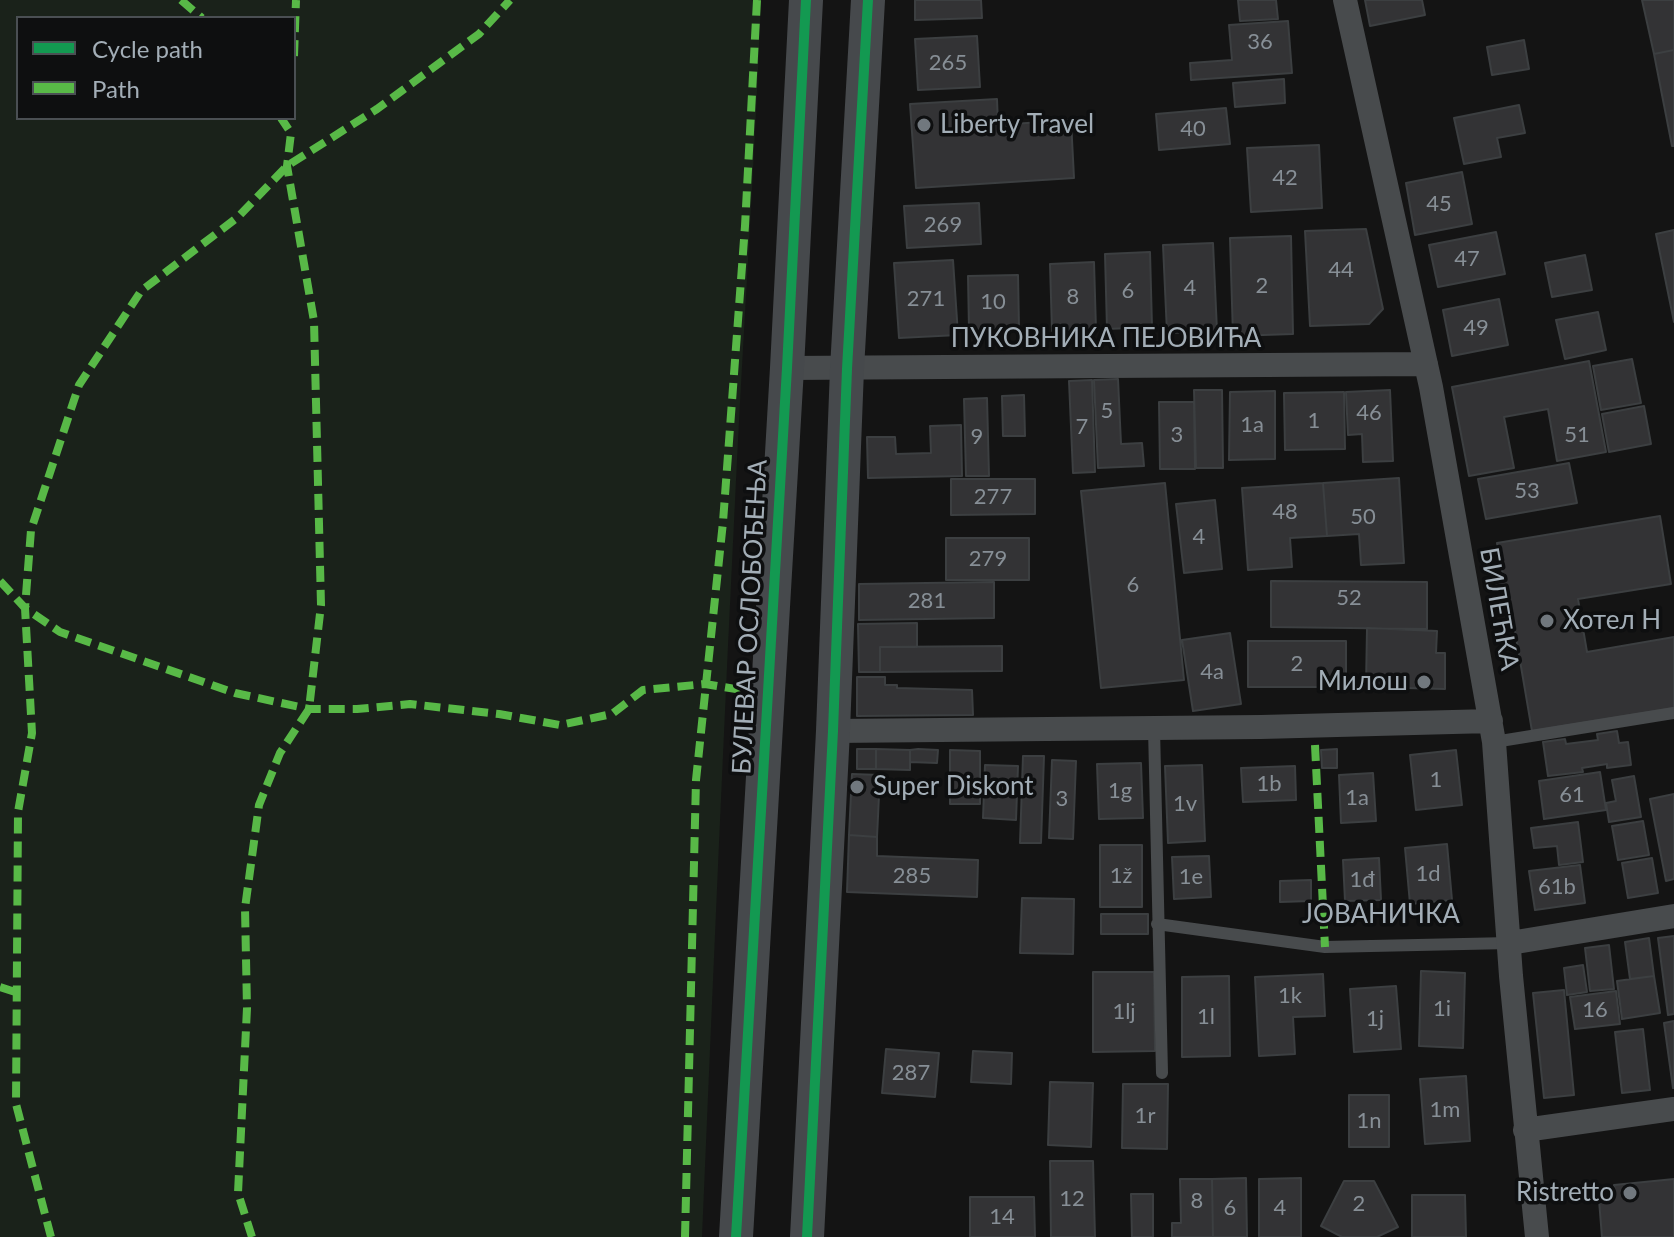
<!DOCTYPE html>
<html>
<head>
<meta charset="utf-8">
<style>
  body { margin:0 }
  #map { position:relative; width:1674px; height:1237px; overflow:hidden; background:#141414; font-family:Lato,sans-serif }
  canvas { display:block }
  .legend { position:absolute; left:16px; top:16px; width:280px; height:104px; box-sizing:border-box; background:#0e0f10; border:2px solid #4a4f53; margin:0; padding:10px 14px; list-style:none; font-size:24px; color:#a3aeb7 }
  .legend li { display:flex; align-items:center; gap:16px; height:40px }
  .legend b { width:40px; border:2px solid #4a4f53 }
</style>
</head>
<body>
<div id="map">
<canvas width="1674" height="1237"></canvas>
<ul class="legend">
<li><b style="height:10px;background:#139951"></b>Cycle path</li>
<li><b style="height:10px;background:#58b947"></b>Path</li>
</ul>
</div>
<script>
const g = document.querySelector('canvas').getContext('2d');
g.lineJoin = 'round';
function fillPath(path, color) { g.fillStyle = color; g.fill(path, 'evenodd'); }
function strokePath(path, color, width, dash) { g.strokeStyle = color; g.lineWidth = width; g.lineCap = dash ? 'butt' : 'round'; g.setLineDash(dash || []); g.stroke(path); }
function label(font, color, halo, rows, align = 'center') {
  g.font = font + ' Lato,sans-serif'; g.lineWidth = 7; g.setLineDash([]); g.textBaseline = 'middle'; g.strokeStyle = halo; g.fillStyle = color; for (const [text, x, y, turn = 0] of rows) {
    g.save(); g.translate(x, y); g.rotate((+turn || 0) * Math.PI / 180); g.textAlign = isNaN(turn) ? turn : align; if (halo) g.strokeText(text, 0, 0); g.fillText(text, 0, 0); g.restore();
  }
}
fillPath(new Path2D(`
  M0,0H761C755,154 745,306 737,460C724,719 713,978 702,1237H0ZM18,18H294V118H18Z`), '#1a221a');
const building = new Path2D(`
  M915,0H981L982,18L915,20Z
  M1238,0H1276L1278,19L1240,21Z
  M1365,0H1422L1425,15L1370,26Z
  M1642,0H1674V50L1654,54Z
  M1288,21L1292,73L1191,80L1190,63L1232,60L1229,25Z
  M977,36L980,87L918,90L915,39Z
  M1524,40L1529,69L1492,75L1487,47Z
  M1674,50V146H1672L1654,54Z
  M1284,79L1285,103L1235,107L1233,83Z
  M997,99L998,125L1071,120L1074,178L916,188L910,104Z
  M1519,105L1525,133L1497,138L1501,157L1464,164L1454,118Z
  M1226,108L1230,144L1159,150L1156,114Z
  M1319,145L1322,208L1251,212L1247,148Z
  M1462,172L1472,224L1415,235L1406,183Z
  M979,203L981,244L907,248L904,206Z
  M1366,229L1383,309L1369,324L1310,326L1305,231Z
  M1674,230V322L1656,234Z
  M1496,232L1505,274L1438,287L1429,245Z
  M1291,236L1293,334L1233,336L1230,238Z
  M1213,243L1217,331L1167,333L1163,245Z
  M1150,252L1152,327L1107,329L1105,254Z
  M1585,255L1592,290L1552,297L1545,263Z
  M953,260L958,335L899,338L894,263Z
  M1094,262L1096,330L1052,331L1050,264Z
  M1018,275L1019,328L969,330L968,276Z
  M1499,299L1508,345L1452,356L1443,310Z
  M1598,312L1606,350L1565,359L1556,320Z
  M1632,359L1641,403L1601,410L1593,366Z
  M1589,361L1606,452L1557,461L1548,409L1504,417L1514,468L1469,476L1452,387Z
  M1118,379L1121,444L1142,443L1144,466L1098,468L1094,380Z
  M1092,380L1095,472L1073,473L1069,381Z
  M1194,390H1222L1223,468H1196Z
  M1390,390L1393,461L1363,462L1362,434L1348,435L1346,392Z
  M1275,391V459L1229,460L1230,392Z
  M1344,392L1345,449L1285,450L1284,393Z
  M1024,395L1025,436H1003L1002,396Z
  M987,398L989,476H966L964,399Z
  M1159,402H1194L1195,469H1160Z
  M1644,406L1651,444L1609,452L1602,414Z
  M961,425L962,476L868,478L867,437H895L896,454L931,453L930,426Z
  M1569,463L1577,503L1486,519L1478,479Z
  M1399,478L1404,563L1361,565L1359,534L1327,536L1323,483Z
  M951,479H1035V514L951,515Z
  M1165,483L1184,680L1101,688L1081,491Z
  M1323,483L1327,536L1290,538L1292,567L1248,570L1242,488Z
  M1215,500L1222,569L1184,573L1176,504Z
  M1660,516L1671,584L1578,599L1587,652L1674,637V708L1532,731L1510,602L1499,604L1496,582L1504,581L1497,543Z
  M946,538H1029V580H946Z
  M1271,581L1427,582V629L1271,627Z
  M994,582V618L859,620V584Z
  M917,623V647H880V672H859L858,624Z
  M1367,628L1437,631L1436,653H1445V689L1366,687Z
  M1230,633L1241,704L1193,711L1182,640Z
  M1248,641H1346V687H1248Z
  M1002,646V671L880,672V647Z
  M857,677H885V685H897V688L972,690L973,715L857,716Z
  M1617,731L1619,743L1628,742L1631,765L1607,768V764L1582,768L1583,772L1548,776L1543,742L1565,739L1566,744L1598,740L1597,734Z
  M857,749H876V769H857Z
  M876,749L910,750V770L876,769Z
  M918,749L938,750L937,763L910,762V750Z
  M1337,749V768H1322L1321,750Z
  M950,750L980,751V804H950Z
  M1456,750L1462,805L1416,810L1410,755Z
  M1023,756H1044L1041,843H1020Z
  M1052,760L1076,761L1073,839L1049,838Z
  M1141,763L1143,818L1099,819L1097,764Z
  M985,765L1018,766L1016,820L983,818Z
  M1202,765L1205,841L1168,843L1165,766Z
  M1295,766L1296,800L1243,802L1241,768Z
  M1600,772L1606,810L1544,819L1539,781Z
  M1373,773L1376,821L1341,823L1339,775Z
  M852,774L880,775L877,837L849,835Z
  M1634,776L1641,817L1609,822L1606,803L1616,801L1612,780Z
  M1674,794V879L1666,881L1650,799Z
  M1643,821L1649,855L1618,860L1612,826Z
  M1578,822L1583,862L1559,865L1557,846L1534,848L1531,828Z
  M849,835L877,837V856L978,860L977,897L847,892Z
  M1447,844L1452,900L1410,904L1405,848Z
  M1100,845H1142V907H1100Z
  M1209,856L1211,897L1174,899L1172,857Z
  M1379,858L1381,900L1345,901L1343,860Z
  M1652,858L1658,893L1628,898L1622,863Z
  M1580,865L1585,903L1535,910L1529,871Z
  M1311,880V901L1280,902V881Z
  M1022,898L1074,899L1073,954L1020,953Z
  M1101,914H1148V934H1101Z
  M1674,936V1014L1668,1015L1658,938Z
  M1649,938L1654,976L1630,979L1625,942Z
  M1609,945L1614,989L1590,991L1585,948Z
  M1583,965L1587,992L1567,995L1564,968Z
  M1421,971L1465,973L1463,1048L1419,1046Z
  M1093,972H1154L1155,1051L1093,1052Z
  M1323,974L1325,1016L1293,1017L1295,1054L1259,1056L1255,977Z
  M1229,976L1230,1056L1182,1057V977Z
  M1654,976L1660,1013L1622,1019L1617,981Z
  M1396,986L1401,1049L1354,1052L1350,989Z
  M1564,990L1574,1095L1544,1098L1533,993Z
  M1616,991L1620,1024L1575,1029L1570,997Z
  M1674,1021V1088H1673L1664,1023Z
  M1643,1029L1650,1090L1622,1093L1615,1032Z
  M886,1049L939,1053L935,1097L882,1093Z
  M973,1051L1012,1053L1011,1084L971,1082Z
  M1466,1076L1470,1141L1425,1144L1420,1079Z
  M1050,1082L1093,1083L1091,1147L1048,1145Z
  M1123,1084H1168L1167,1149L1122,1148Z
  M1349,1095H1389V1147H1349Z
  M1050,1161H1093L1095,1237H1051Z
  M1246,1178L1247,1237H1213L1212,1179Z
  M1301,1178V1237H1259V1179Z
  M1180,1179H1212L1213,1237H1172V1223H1181Z
  M1674,1179V1237H1602L1599,1200L1609,1199V1192L1615,1191L1614,1185Z
  M1344,1181H1374L1398,1227L1377,1237H1342L1321,1226Z
  M1131,1194H1153V1237H1132Z
  M1412,1195H1465L1466,1237H1412Z
  M970,1197H1034L1035,1237H970Z`);
fillPath(building, '#333335');
strokePath(building, '#3c3f41', 2);
strokePath(new Path2D(`
  M1154,728L1162,1073
  M1494,742L1674,713
  M1157,924L1325,947L1510,943`), '#484b4d', 12);
strokePath(new Path2D(`
  M1345,0L1431,387L1494,742L1511,976L1537,1237
  M787,368L1426,364
  M833,731L1261,727L1491,721
  M1510,943L1674,916
  M1525,1130L1674,1109`), '#484b4d', 24);
strokePath(new Path2D(`
  M736,1237L787,368L806,0
  M807,1237L833,731L847,369L868,0`), '#46494c', 34);
strokePath(new Path2D(`
  M181,0L202,18
  M294,56L296,0
  M0,581L25,608L60,632L235,693L309,709H357L410,704L499,714L560,725L612,714L643,690L705,684L748,691
  M1315,745L1325,947
  M0,987L18,993
  M51,1237L16,1104L18,812L32,733L25,608L31,530L79,385L141,291L238,217L287,166L377,109L479,34L510,0
  M252,1237L238,1193L247,1008L245,908L259,805L280,753L309,709L321,605L314,321L287,166L291,133L281,118
  M685,1237L696,780L723,522L745,226L757,0`), '#58b947', 8, [16, 8]);
strokePath(new Path2D(`
  M736,1237L787,368L806,0
  M807,1237L833,731L847,369L868,0`), '#139951', 10);
for (const [x, y, r, color] of [
  [924,125,8,"#71787e"],
  [1547,621,8,"#71787e"],
  [1424,682,8,"#71787e"],
  [857,787,8,"#71787e"],
  [1630,1193,8,"#71787e"]
]) { const dot = new Path2D(); dot.arc(x, y, r, 0, 2 * Math.PI); g.fillStyle = color; g.fill(dot); strokePath(dot, '#0e0f10', 3); }
label('22px', '#878f96', null, [
  ["36",1260,42],
  ["265",948,63],
  ["40",1193,129],
  ["42",1285,178],
  ["45",1439,204],
  ["269",943,225],
  ["47",1467,259],
  ["44",1341,270],
  ["2",1262,286],
  ["4",1190,288],
  ["6",1128,291],
  ["8",1073,297],
  ["271",926,299],
  ["10",993,302],
  ["49",1476,328],
  ["5",1107,411],
  ["46",1369,413],
  ["1",1314,421],
  ["1a",1252,425],
  ["7",1082,427],
  ["3",1177,435],
  ["51",1577,435],
  ["9",977,437],
  ["53",1527,491],
  ["277",993,497],
  ["48",1285,512],
  ["50",1363,517],
  ["4",1199,537],
  ["279",988,559],
  ["6",1133,585],
  ["52",1349,598],
  ["281",927,601],
  ["2",1297,664],
  ["4a",1212,672],
  ["1",1436,780],
  ["1b",1269,784],
  ["1g",1120,791],
  ["61",1572,795],
  ["1a",1357,798],
  ["3",1062,799],
  ["1v",1185,804],
  ["1d",1428,874],
  ["285",912,876],
  ["1ž",1121,876],
  ["1e",1191,877],
  ["1đ",1362,880],
  ["61b",1557,887],
  ["1k",1290,996],
  ["1i",1442,1009],
  ["16",1595,1010],
  ["1lj",1124,1012],
  ["1l",1206,1017],
  ["1j",1375,1019],
  ["287",911,1073],
  ["1m",1445,1110],
  ["1r",1145,1116],
  ["1n",1369,1121],
  ["12",1072,1199],
  ["8",1197,1201],
  ["2",1359,1204],
  ["6",1230,1208],
  ["4",1280,1208],
  ["14",1002,1217]
]);
label('26px', '#a3aeb7', '#0e0f10', [
  ["Liberty Travel",940,125],
  ["Хотел Н",1563,621],
  ["Милош",1408,682,"right"],
  ["Super Diskont",873,787],
  ["Ristretto",1614,1193,"right"]
], 'left');
label('26px', '#a3aeb7', '#0e0f10', [
  ["ПУКОВНИКА ПЕЈОВИЋА",1106,339],
  ["БИЛЕЋКА",1499,609,80],
  ["БУЛЕВАР ОСЛОБОЂЕЊА",750,617,-87],
  ["ЈОВАНИЧКА",1381,915]
]);
</script>
</body>
</html>
